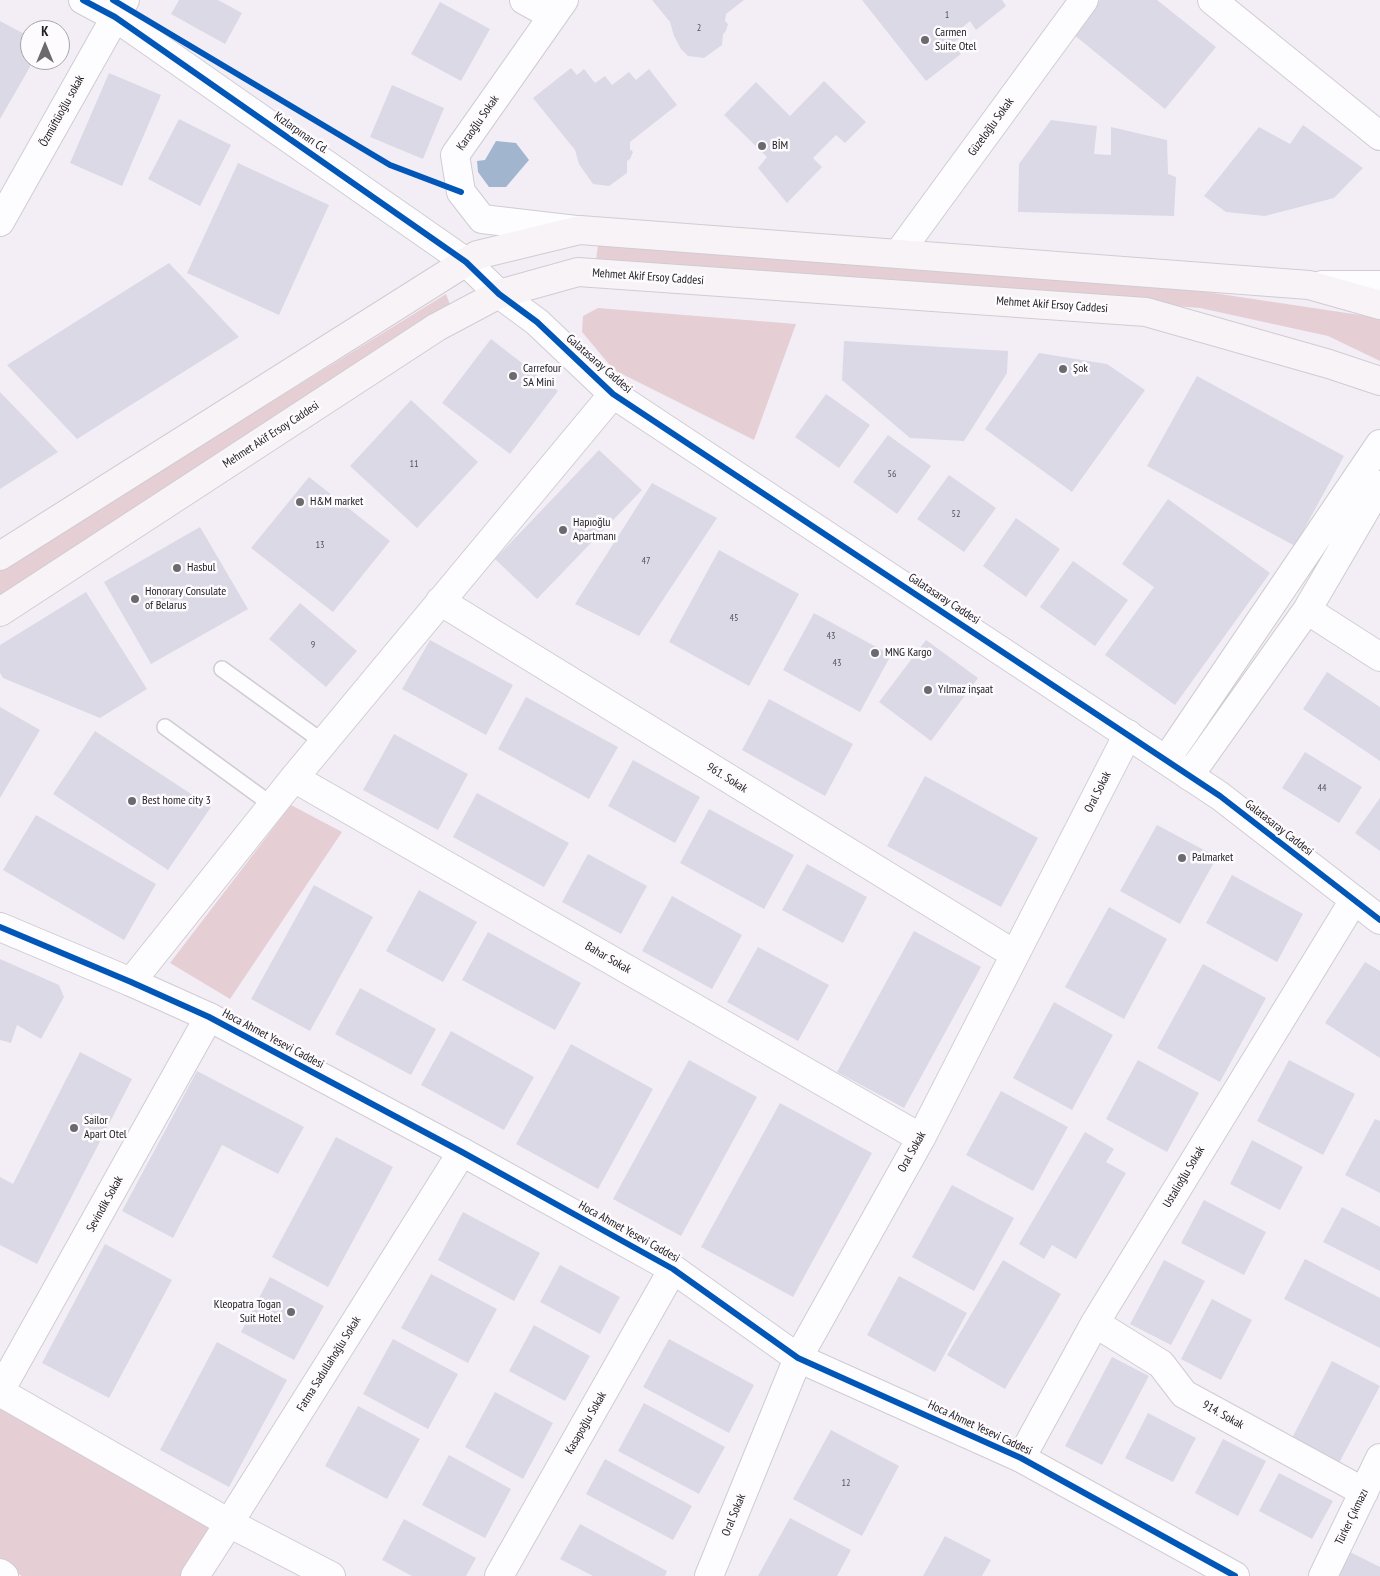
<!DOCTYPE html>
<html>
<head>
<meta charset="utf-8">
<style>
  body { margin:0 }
  #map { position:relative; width:1380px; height:1576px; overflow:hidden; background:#f3eef6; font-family:"PT Sans Narrow",sans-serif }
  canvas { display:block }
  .north { position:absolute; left:20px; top:20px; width:50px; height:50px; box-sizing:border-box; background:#fdfbfe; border:1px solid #a6a4a8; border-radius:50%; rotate:0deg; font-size:14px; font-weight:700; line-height:20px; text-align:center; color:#242126 }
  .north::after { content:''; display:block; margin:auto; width:18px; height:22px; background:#6c696f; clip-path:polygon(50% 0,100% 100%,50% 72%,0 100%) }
</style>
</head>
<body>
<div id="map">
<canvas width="1380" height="1576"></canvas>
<div class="north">K</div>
</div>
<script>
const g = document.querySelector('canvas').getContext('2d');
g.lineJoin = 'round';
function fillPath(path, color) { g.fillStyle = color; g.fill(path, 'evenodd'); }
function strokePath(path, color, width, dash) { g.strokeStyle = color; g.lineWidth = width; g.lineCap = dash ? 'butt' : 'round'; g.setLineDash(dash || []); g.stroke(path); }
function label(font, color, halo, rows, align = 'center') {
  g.font = font + ' "PT Sans Narrow",sans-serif'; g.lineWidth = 5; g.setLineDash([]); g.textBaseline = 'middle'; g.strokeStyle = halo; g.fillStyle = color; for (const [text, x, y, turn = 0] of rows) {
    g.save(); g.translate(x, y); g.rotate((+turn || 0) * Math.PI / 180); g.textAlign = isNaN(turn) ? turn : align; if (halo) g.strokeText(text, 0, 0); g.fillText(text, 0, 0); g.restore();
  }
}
fillPath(new Path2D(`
  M598,245L1200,291L1380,318V361L1328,336L1200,308L596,260Z
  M446,294L451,307L0,598V570Z
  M598,308L796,324L754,440L614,370L582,332L583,316Z
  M291,805L342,832L230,999L170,963Z
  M3,1404L218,1527L186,1576H22L0,1563V1410Z`), '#e5cfd4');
fillPath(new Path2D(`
  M496,141L516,143L529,160L506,187H489L478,172L477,161L485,160Z`), '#a1b5cf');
fillPath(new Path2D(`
  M179,0H218L242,13L225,44L171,14Z
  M652,0H744L726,14L725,21L728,24L726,31L723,34L722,45L704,58L688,56L681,49L674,36L670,22Z
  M862,0H1002L1006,6L976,30L970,21L958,31L962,36L952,44L961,54L926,81Z
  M1100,0H1157L1216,47L1165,109L1073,34Z
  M440,2L490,29L461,81L411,54Z
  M0,21L30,37V60H34L0,119Z
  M571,68L577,75L584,69L595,83L605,76L612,85L629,72L636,80L649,69L677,105L630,142V149L633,152L630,159L627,161V173L609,186L593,184L579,164L575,150L533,98Z
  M109,73L161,95L122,186L70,163Z
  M824,81L866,122L845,143L836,135L813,158L822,167L787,203L758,168L767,157L724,115L756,82L790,116Z
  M392,85L444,108L423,159L370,137Z
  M179,119L231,145L200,206L148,179Z
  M1051,120L1097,126L1094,154L1111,155V127L1167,140L1168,174L1176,177L1174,216L1018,212L1019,164Z
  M1303,125L1363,168L1334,198L1265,216L1226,212L1204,196L1259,127L1290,144Z
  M238,163L329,205L279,315L187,273Z
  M169,263L239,337L77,439L7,365Z
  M491,339L558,391L510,454L442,403Z
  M844,341L1008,351L1007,373L964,441L910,438L842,380Z
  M1039,353L1107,364L1145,390L1072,492L985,429Z
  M1197,376L1344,456L1295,546L1147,466Z
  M0,392L58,452L0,489Z
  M826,394L870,425L839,468L795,437Z
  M411,400L478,462L417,528L350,466Z
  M888,435L931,466L897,514L853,482Z
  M599,450L642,490L537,599L495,559Z
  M949,475L996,508L964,552L917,519Z
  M309,477L390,541L333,612L251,548Z
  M652,483L717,518L639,636L575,604Z
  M1168,499L1270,573L1175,705L1105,655L1154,587L1122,564Z
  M1016,518L1060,549L1026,597L983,566Z
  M200,527L248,609L151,664L104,582Z
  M719,550L799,594L749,686L669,642Z
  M1073,561L1128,600L1095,646L1040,607Z
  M86,592L147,689L100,718L3,678L0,673V645Z
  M300,603L357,651L326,687L269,639Z
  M814,613L891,655L860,712L783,670Z
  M430,640L513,685L486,735L402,689Z
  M926,640L978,678L931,741L879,702Z
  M1327,672L1380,707V761L1303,709Z
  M526,697L618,747L589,799L498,749Z
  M769,699L853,744L825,796L742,750Z
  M0,707L40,730L0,798Z
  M95,731L211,807L168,870L53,794Z
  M394,734L468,774L438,830L363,790Z
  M1305,752L1362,787L1339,823L1282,788Z
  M633,760L700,797L675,843L608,806Z
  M925,776L1038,838L1001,907L887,846Z
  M477,793L569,843L544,887L453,837Z
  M1380,798V851L1355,833Z
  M709,809L794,855L764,909L680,863Z
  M36,815L156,884L124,940L3,870Z
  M1157,825L1217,857L1180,924L1120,891Z
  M588,854L647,886L621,934L562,902Z
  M807,864L867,897L843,943L782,910Z
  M1232,875L1303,914L1277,962L1206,923Z
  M314,885L373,917L310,1031L251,999Z
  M419,890L477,922L443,982L386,951Z
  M672,896L742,935L712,989L642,951Z
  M1109,907L1167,939L1124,1019L1065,987Z
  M914,931L981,967L904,1108L837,1072Z
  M488,932L581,983L555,1030L462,980Z
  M758,947L829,985L798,1041L727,1002Z
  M0,959L59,985L64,997L41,1039L17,1025L11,1043L0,1040Z
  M1365,962L1380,971V1058L1325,1023Z
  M1203,964L1266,998L1220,1082L1157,1048Z
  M360,988L436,1029L411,1075L335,1034Z
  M1054,1002L1113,1035L1072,1110L1013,1078Z
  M451,1031L534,1077L504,1130L421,1085Z
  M571,1044L653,1089L598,1189L516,1144Z
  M80,1052L132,1079L37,1264L0,1245V1177L13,1184Z
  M689,1060L757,1097L681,1236L613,1199Z
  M1138,1060L1199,1093L1167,1152L1106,1119Z
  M1289,1060L1355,1094L1323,1155L1257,1121Z
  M197,1071L304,1127L278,1174L222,1145L173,1238L122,1211Z
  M1001,1091L1068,1127L1033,1191L966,1155Z
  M780,1103L872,1153L793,1297L701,1247Z
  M1375,1119L1380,1121V1193L1345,1175Z
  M1085,1132L1114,1149L1106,1162L1126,1173L1076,1259L1052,1245L1044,1259L1019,1244Z
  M336,1137L393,1167L328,1287L272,1257Z
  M1252,1140L1303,1167L1280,1210L1230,1184Z
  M952,1185L1014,1218L974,1291L912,1257Z
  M1204,1200L1266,1232L1244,1275L1181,1243Z
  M1342,1207L1380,1227V1271L1323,1242Z
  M463,1212L540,1253L514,1301L438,1260Z
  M105,1244L172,1280L109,1398L42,1363Z
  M1305,1259L1380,1298V1348L1284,1299Z
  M1003,1260L1061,1294L1005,1389L947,1355Z
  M1164,1260L1205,1281L1171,1345L1130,1324Z
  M560,1265L620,1297L600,1334L540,1302Z
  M431,1274L497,1309L468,1363L401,1328Z
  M899,1276L967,1313L935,1372L867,1335Z
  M270,1277L324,1306L294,1360L241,1332Z
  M1212,1299L1252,1320L1221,1380L1181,1359Z
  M534,1325L590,1356L565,1401L509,1371Z
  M393,1339L458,1374L428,1429L363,1394Z
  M669,1339L754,1385L729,1433L643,1387Z
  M217,1342L287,1380L229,1487L160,1450Z
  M1112,1357L1149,1376L1102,1465L1065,1446Z
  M1332,1361L1380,1386L1339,1463L1292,1438Z
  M495,1392L553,1423L523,1479L465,1447Z
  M644,1403L725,1447L699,1494L618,1451Z
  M358,1406L420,1439L387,1499L325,1466Z
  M1148,1413L1196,1438L1173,1482L1125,1458Z
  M831,1430L899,1466L862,1536L793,1499Z
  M1223,1439L1266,1461L1238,1516L1195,1493Z
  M449,1455L511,1489L485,1538L422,1505Z
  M605,1459L692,1506L673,1540L586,1494Z
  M1279,1473L1333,1501L1312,1539L1259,1511Z
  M790,1518L851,1550L837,1576H758Z
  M404,1519L476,1558L466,1576H412L382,1560Z
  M580,1524L667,1571L665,1576H593L560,1559Z
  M945,1536L991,1560L982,1576H923Z
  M1348,1551L1380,1567V1576H1336Z`), '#dad9e5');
const service = new Path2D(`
  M222,669L323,742
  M165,727L272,805`);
const minor = new Path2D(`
  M83,0L115,17L466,262L499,294
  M524,0L553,16
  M564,0L455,155L461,192L482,219L576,230
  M1212,0L1380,136
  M0,222L125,0
  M898,254L1084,0
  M1322,285H1380
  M440,601L1014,954
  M1307,610L1380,657
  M1166,760L1380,444
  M1189,776L1307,610L1380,485
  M294,778L921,1138
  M131,982L294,778L613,394
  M1095,1323L1161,1364L1184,1394L1364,1492
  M0,1391L209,1017
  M0,1392L229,1523L331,1576
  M1021,1458L1095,1323L1354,900
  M0,1573L4,1576
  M195,1576L229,1523L462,1152
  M499,1576L673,1269
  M709,1576L798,1358L921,1138L1128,734
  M1323,1576L1380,1458`);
const tertiary = new Path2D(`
  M499,294L537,322L613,394L1220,796L1380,920
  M0,927L131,982L209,1017L462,1152L673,1269L798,1358L1021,1458L1235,1576`);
const secondary = new Path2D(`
  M0,556L477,255L580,230L1309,285L1380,305
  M0,612L437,327L499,294L578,272L1146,312L1329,364L1380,381`);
strokePath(service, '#d0ccd2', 18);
strokePath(minor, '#d0ccd2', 30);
strokePath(tertiary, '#d0ccd2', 30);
strokePath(secondary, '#d0ccd2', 30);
strokePath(service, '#fdfcfe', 15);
strokePath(minor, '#fdfcfe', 28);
strokePath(tertiary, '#fdfcfe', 28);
strokePath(secondary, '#f7f3f6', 28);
strokePath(new Path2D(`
  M83,0L115,17L466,262L499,294L537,322L613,394L1220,796L1380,920
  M113,0L390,165L461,192
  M0,927L131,982L209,1017L462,1152L673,1269L798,1358L1021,1458L1235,1576`), '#0057b8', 6);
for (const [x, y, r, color] of [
  [925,40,5,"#6c696f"],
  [762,146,5,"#6c696f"],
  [1063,369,5,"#6c696f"],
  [513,376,5,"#6c696f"],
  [300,502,5,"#6c696f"],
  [563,530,5,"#6c696f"],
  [177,568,5,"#6c696f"],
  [135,599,5,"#6c696f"],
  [875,653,5,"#6c696f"],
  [928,690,5,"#6c696f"],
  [132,801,5,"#6c696f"],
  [1182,858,5,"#6c696f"],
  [74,1128,5,"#6c696f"],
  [291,1312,5,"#6c696f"]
]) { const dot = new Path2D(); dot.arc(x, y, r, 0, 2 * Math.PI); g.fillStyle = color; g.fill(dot); strokePath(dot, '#fdfbfe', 2); }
label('10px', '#545259', null, [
  ["1",947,15],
  ["2",699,28],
  ["11",414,464],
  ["56",892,474],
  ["52",956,514],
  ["13",320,545],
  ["47",646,561],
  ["45",734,618],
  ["43",831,636],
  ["9",313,645],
  ["43",837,663],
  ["44",1322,788],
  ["12",846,1483]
]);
label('12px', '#242126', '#fdfbfe', [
  ["Carmen",935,33],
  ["Suite Otel",935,47],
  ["BİM",772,146],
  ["Carrefour",523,369],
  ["SA Mini",523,383],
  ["Şok",1073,369],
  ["H&M market",310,502],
  ["Hapıoğlu",573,523],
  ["Apartmanı",573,537],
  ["Hasbul",187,568],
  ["Honorary Consulate",145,592],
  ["of Belarus",145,606],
  ["MNG Kargo",885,653],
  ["Yılmaz inşaat",938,690],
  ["Best home city 3",142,801],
  ["Palmarket",1192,858],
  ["Sailor",84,1121],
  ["Apart Otel",84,1135],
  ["Kleopatra Togan",281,1305,"right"],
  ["Suit Hotel",281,1319,"right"]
], 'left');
label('12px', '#242126', '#fdfbfe', [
  ["Özmüftüoğlu sokak",62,111,-61],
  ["Karaoğlu Sokak",478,123,-55],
  ["Güzeloğlu Sokak",991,127,-54],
  ["Kızlarpınarı Cd.",301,133,35],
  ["Mehmet Akif Ersoy Caddesi",648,277,4],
  ["Mehmet Akif Ersoy Caddesi",1052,305,4],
  ["Galatasaray Caddesi",599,364,41],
  ["Mehmet Akif Ersoy Caddesi",271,435,-33],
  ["Galatasaray Caddesi",944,599,33],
  ["961. Sokak",727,778,32],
  ["Oral Sokak",1098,792,-63],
  ["Galatasaray Caddesi",1279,828,38],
  ["Bahar Sokak",608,958,30],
  ["Hoca Ahmet Yesevi Caddesi",273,1039,28],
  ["Oral Sokak",912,1152,-61],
  ["Ustalioğlu Sokak",1184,1177,-59],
  ["Sevindik Sokak",105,1204,-61],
  ["Hoca Ahmet Yesevi Caddesi",629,1232,29],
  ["Fatma Sadullahoğlu Sokak",329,1364,-58],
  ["914. Sokak",1223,1415,29],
  ["Kasapoğlu Sokak",586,1423,-60],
  ["Hoca Ahmet Yesevi Caddesi",980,1428,25],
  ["Oral Sokak",734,1515,-68],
  ["Türker Çıkmazı",1352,1517,-64]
]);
</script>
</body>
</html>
